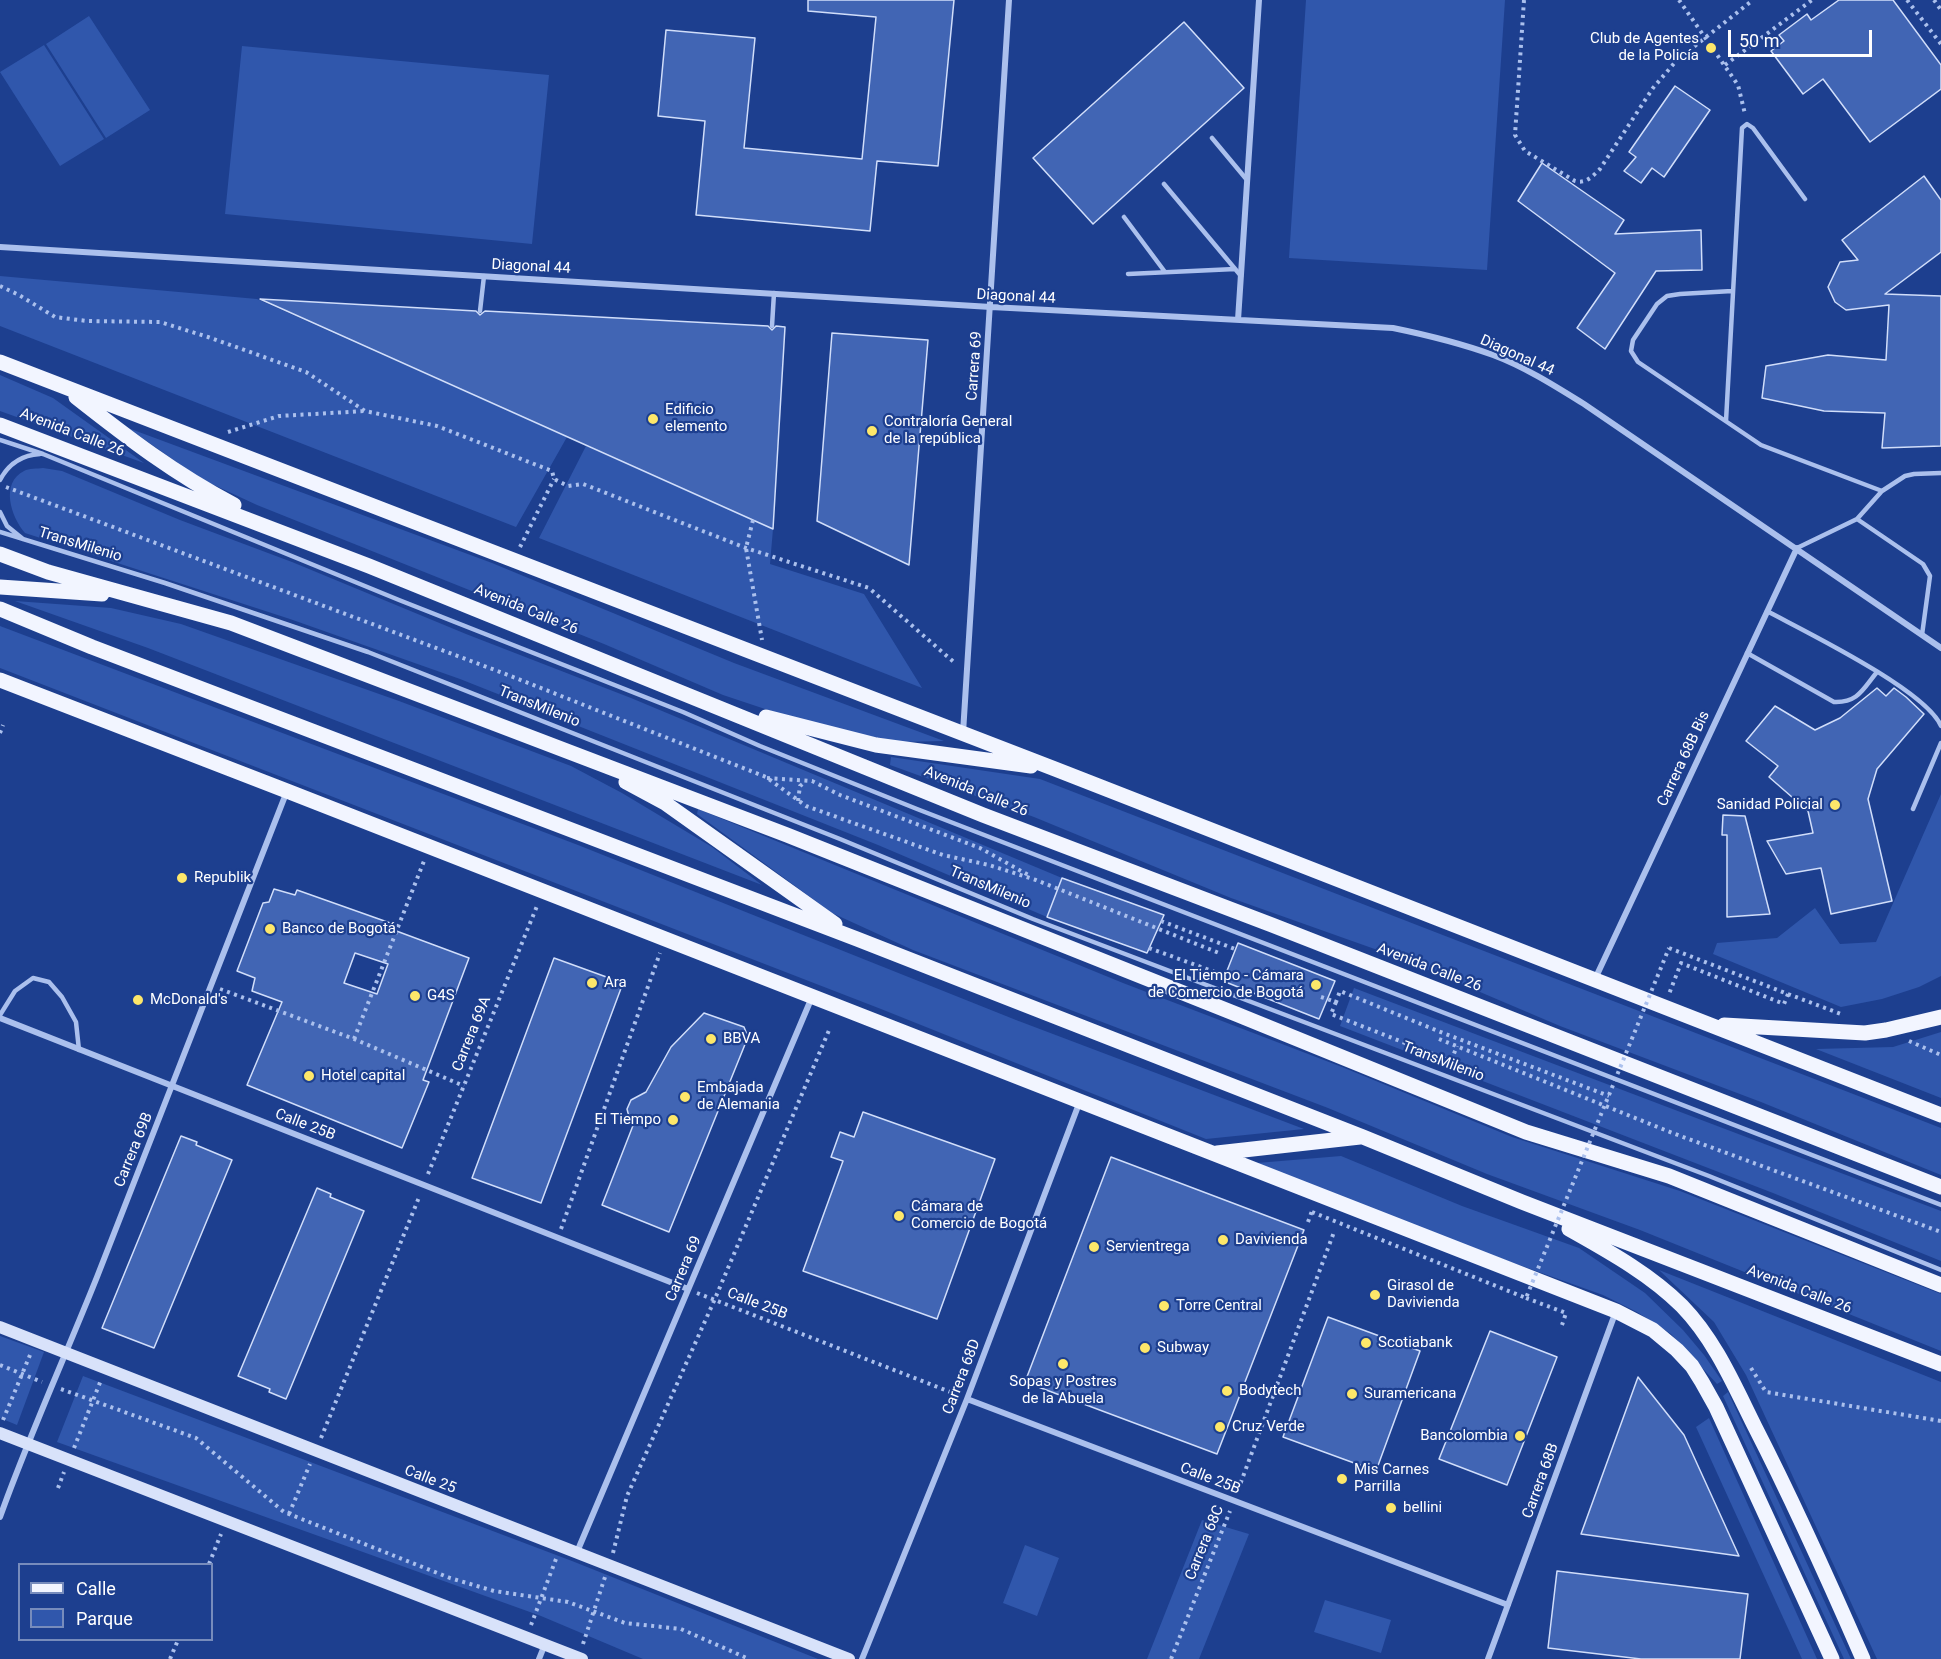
<!DOCTYPE html>
<html>
<head>
<meta charset="utf-8">
<style>
  body { margin:0 }
  #map { position:relative; width:1941px; height:1659px; overflow:hidden; background:#1d3f8f; font-family:Roboto,sans-serif }
  canvas { display:block }
  .legend { position:absolute; left:18px; top:1563px; width:195px; height:78px; box-sizing:border-box; background:#1d3f8f; border:2px solid #778cbc; margin:0; padding:8px 10px; list-style:none; font-size:18px; color:#fff }
  .legend li { display:flex; align-items:center; gap:12px; height:30px }
  .legend b { width:30px; border:2px solid #778cbc }
  .scale { position:absolute; left:1728px; top:30px; width:144px; height:27px; box-sizing:border-box; border:3px solid #fff; border-top:0; padding-left:8px; font-size:18px; line-height:21px; white-space:nowrap; color:#fff; -webkit-text-stroke:4px #1d3f8f; paint-order:stroke }
</style>
</head>
<body>
<div id="map">
<canvas width="1941" height="1659"></canvas>
<ul class="legend">
<li><b style="height:8px;background:#f2f5ff"></b>Calle</li>
<li><b style="height:16px;background:#3057ac"></b>Parque</li>
</ul>
<div class="scale">50 m</div>
</div>
<script>
const g = document.querySelector('canvas').getContext('2d');
g.lineJoin = 'round';
function fillPath(path, color) { g.fillStyle = color; g.fill(path, 'evenodd'); }
function strokePath(path, color, width, dash) { g.strokeStyle = color; g.lineWidth = width; g.lineCap = dash ? 'butt' : 'round'; g.setLineDash(dash || []); g.stroke(path); }
function label(font, color, halo, rows, align = 'center') {
  g.font = font + ' Roboto,sans-serif'; g.lineWidth = 4.5; g.setLineDash([]); g.textBaseline = 'middle'; g.strokeStyle = halo; g.fillStyle = color; for (const [text, x, y, turn = 0] of rows) {
    g.save(); g.translate(x, y); g.rotate((+turn || 0) * Math.PI / 180); g.textAlign = isNaN(turn) ? turn : align; if (halo) g.strokeText(text, 0, 0); g.fillText(text, 0, 0); g.restore();
  }
}
fillPath(new Path2D(`
  M1306,0H1505L1487,270L1289,258Z
  M89,16L150,110L106,138L46,44Z
  M44,45L104,139L60,166L0,72Z
  M242,46L549,75L532,244L225,214Z
  M0,276L257,299L567,437L516,527L0,326Z
  M0,375L53,398L144,463L0,411Z
  M128,428L492,563L734,663L944,741L899,742L816,726L723,695L604,644L257,505L201,479Z
  M586,446L773,529L770,564L864,594L922,688L539,538Z
  M43,468L62,471L180,520L292,562L466,634L631,698L1062,878L1047,917L878,845L460,679L290,619L25,533C11,517 0,483 24,471C29,468 37,469 43,468Z
  M15,601L111,608L181,624L399,701L571,766L622,793L712,847L762,885L148,648Z
  M0,626L578,845L1016,1020L1304,1129L1206,1139L881,1009L0,668Z
  M891,757L1040,779L1941,1128V1175L1761,1102L1560,1026L1400,958L1231,898L1034,817L890,765Z
  M1941,794V976L1919,987L1882,999L1841,1007L1713,954L1717,943L1777,938L1815,908L1840,944L1876,942Z
  M698,809L1123,983L1342,1067L1512,1137L1680,1191L1941,1294V1351L1640,1230L1487,1174L1328,1108L913,950L832,913L697,814Z
  M1354,988L1941,1211V1261L1773,1193L1340,1026Z
  M1941,1032V1098L1816,1049L1893,1047Z
  M1341,1156L1462,1206L1579,1248L1645,1293L1683,1330L1704,1355L1722,1381L1717,1384L1671,1334L1637,1312L1603,1295L1416,1228L1257,1163Z
  M1659,1270L1941,1382V1659H1877L1746,1375L1714,1322Z
  M0,1336L44,1352L17,1425L0,1418Z
  M83,1376L572,1561L818,1659H643L541,1616L57,1442Z
  M1728,1392L1851,1659H1844L1723,1396Z
  M1709,1418L1817,1659H1802L1696,1427Z
  M1202,1520L1249,1534L1199,1659H1147Z
  M1025,1545L1059,1558L1037,1616L1003,1603Z
  M1325,1600L1391,1620L1381,1653L1314,1632Z`), '#3057ac');
const building = new Path2D(`
  M808,0H954L938,166L877,161L870,231L696,215L705,121L658,116L666,30L755,38L744,148L862,159L876,17L808,11Z
  M1839,0H1893L1941,65V89L1870,142L1823,79L1803,94L1771,51L1784,41L1779,35L1807,14L1811,20Z
  M1184,22L1244,88L1093,224L1033,158Z
  M1675,86L1710,110L1664,177L1652,168L1641,183L1624,171L1636,157L1629,152Z
  M1542,163L1624,220L1615,234L1701,230L1702,270L1656,271L1605,349L1577,328L1615,273L1518,201Z
  M1924,176L1941,200V252L1885,294L1941,296V446L1882,448L1885,413L1824,411L1762,398L1766,366L1828,355L1886,360L1889,305L1846,310L1835,302L1828,287L1840,262L1858,260L1842,240Z
  M260,299L476,311L480,315L485,311L768,326L772,330L776,326L785,327L773,529Z
  M832,333L928,340L909,565L817,521Z
  M1877,688L1886,696L1894,688L1906,697L1924,714L1877,769L1868,799L1892,901L1831,914L1821,868L1786,874L1767,841L1813,833L1808,811L1769,777L1778,766L1746,741L1775,706L1815,730L1840,718Z
  M1723,815L1745,816L1770,914L1727,917V835H1722Z
  M1062,878L1164,915L1147,953L1047,917Z
  M274,889L295,895L297,890L393,924L391,929L469,958L423,1080L429,1082L402,1148L247,1085L282,1002L252,991L255,978L237,971L263,903L269,902ZM355,953L388,964L377,994L344,983Z
  M1238,943L1335,981L1319,1019L1223,981Z
  M554,958L623,983L541,1203L472,1178Z
  M704,1013L744,1027L748,1037L669,1232L602,1205L634,1123L629,1117L627,1109L631,1100L646,1092L671,1047Z
  M863,1112L995,1159L937,1319L803,1271L843,1161L831,1157L840,1132L854,1137Z
  M181,1136L197,1142L196,1145L232,1160L154,1348L102,1328Z
  M1111,1157L1304,1230L1217,1454L1025,1382Z
  M317,1188L331,1194L330,1197L364,1211L286,1399L269,1392L270,1389L238,1376Z
  M1328,1317L1420,1351L1376,1471L1283,1437Z
  M1490,1331L1557,1357L1507,1485L1439,1459Z
  M1638,1377L1684,1435L1739,1556L1581,1534Z
  M1557,1571L1748,1594L1740,1659H1641L1548,1648Z`);
fillPath(building, '#4165b4');
strokePath(building, '#d1defa', 1.5);
strokePath(new Path2D(`
  M1524,0L1515,135L1525,151L1575,181C1586,184 1593,176 1600,169L1653,88L1677,60L1753,0
  M1679,0L1738,85L1745,114
  M1907,0L1941,44
  M1934,0L1941,10
  M1725,65L1812,0
  M0,286L19,295L55,317L87,321L160,322L208,337L306,372L365,411L437,426L552,471L554,479L568,486L583,484L746,548L869,588L956,664
  M228,432L279,416L365,411
  M6,487L503,673L766,777L806,806L943,855L989,865L1036,880L1219,953
  M753,520L746,548L762,640
  M520,547L554,479
  M0,733L3,725
  M767,778L812,781L840,795L980,848L1030,876
  M798,801L800,786L806,781
  M1161,921L1235,949
  M1149,948L1223,975
  M1669,948L1788,994L1784,1004L1681,963L1669,994
  M220,989L354,1039L464,1086
  M1788,994L1841,1014
  M1321,997L1336,1002L1340,991L1443,1033L1609,1096
  M1336,1002L1331,1014L1451,1061L1457,1046
  M354,1039L424,861
  M1439,1039L1675,1134L1941,1232
  M1909,1041L1941,1055
  M428,1174L537,906
  M1308,1222L1313,1208
  M561,1229L660,953
  M697,1293L958,1395
  M1526,1298L1566,1313L1562,1325
  M0,1365L42,1382
  M1751,1368L1766,1392L1941,1421
  M61,1389L196,1438L284,1512L450,1578L494,1591L568,1602L625,1623L681,1629L749,1659
  M3,1420L30,1355
  M321,1438L420,1195
  M74,1448L101,1380
  M58,1488L64,1472
  M1238,1490L1334,1232
  M289,1514L310,1464
  M613,1553L627,1496L714,1301L830,1028
  M209,1564L221,1534
  M531,1625L556,1559
  M583,1644L605,1577
  M170,1659L178,1640
  M1171,1659L1230,1511`), '#abc0ed', 4, [3, 4.5]);
strokePath(new Path2D(`
  M1212,138L1247,180
  M1164,184L1241,276
  M1124,217L1165,272
  M1128,274L1235,269
  M1732,291L1680,294L1667,296L1657,304L1633,340L1631,351L1638,362L1761,445L1882,491
  M480,311L484,276
  M772,326L774,293
  M1726,421L1742,128L1747,124L1753,128L1805,199
  M0,440L43,454L399,600L683,712L760,746L917,809L1941,1205
  M0,480C9,463 22,455 40,454
  M0,512L7,526L23,539
  M1857,519L1923,564L1930,576L1922,635
  M0,532L165,583L368,652L840,839L1033,919L1709,1176L1941,1270
  M1797,548L1857,519L1882,491L1905,476L1914,474L1941,473
  M1767,611C1804,631 1926,690 1941,726
  M1747,653L1834,702C1858,703 1863,689 1877,672
  M1913,809L1941,743
  M0,1015L15,991L33,978L49,982L62,997L76,1022L79,1050`), '#abc0ed', 4.5);
strokePath(new Path2D(`
  M0,247L991,307L1393,328C1427,335 1460,343 1493,355C1525,367 1555,386 1584,404L1941,648
  M1238,320L1259,0
  M963,733L1009,0
  M1595,979L1797,548
  M0,1018L688,1289
  M967,1399L1508,1605
  M0,1517C29,1436 65,1357 97,1277C161,1115 224,953 287,791
  M577,1552L812,997
  M539,1659L545,1644
  M862,1659L967,1399L1080,1101
  M1488,1659L1616,1311`), '#abc0ed', 6);
strokePath(new Path2D(`
  M0,1327L849,1659
  M0,1433L582,1659`), '#d8e2fa', 12);
strokePath(new Path2D(`
  M0,362L1055,769L1941,1115
  M76,397C128,438 175,474 234,505
  M0,425L369,566L983,815L1272,925L1941,1187
  M0,554L48,572L231,623L787,835L1236,1014L1526,1132L1669,1176L1941,1285
  M0,587L102,594
  M0,609L92,647L857,939L1363,1137L1522,1202L1941,1364
  M0,680L287,791L1616,1311L1653,1330L1677,1350L1692,1366L1702,1382L1716,1407L1832,1659
  M766,717L876,745L1031,766
  M626,782L665,803L835,924
  M1724,1025L1865,1033L1886,1030L1941,1017
  M1217,1153L1360,1137
  M1569,1229C1608,1251 1650,1274 1682,1306C1715,1340 1734,1385 1755,1427C1794,1503 1829,1581 1863,1659`), '#f2f5ff', 15);
strokePath(new Path2D(`
  M1312,1212L1526,1298L1669,948`), '#abc0ed', 4, [3, 4.5]);
for (const [x, y, r, color] of [
  [1711,48,6,"#fde76a"],
  [653,419,6,"#fde76a"],
  [872,431,6,"#fde76a"],
  [1835,805,6,"#fde76a"],
  [182,878,6,"#fde76a"],
  [270,929,6,"#fde76a"],
  [592,983,6,"#fde76a"],
  [1316,985,6,"#fde76a"],
  [415,996,6,"#fde76a"],
  [138,1000,6,"#fde76a"],
  [711,1039,6,"#fde76a"],
  [309,1076,6,"#fde76a"],
  [685,1097,6,"#fde76a"],
  [673,1120,6,"#fde76a"],
  [899,1216,6,"#fde76a"],
  [1223,1240,6,"#fde76a"],
  [1094,1247,6,"#fde76a"],
  [1375,1295,6,"#fde76a"],
  [1164,1306,6,"#fde76a"],
  [1366,1343,6,"#fde76a"],
  [1145,1348,6,"#fde76a"],
  [1063,1364,6,"#fde76a"],
  [1227,1391,6,"#fde76a"],
  [1352,1394,6,"#fde76a"],
  [1220,1427,6,"#fde76a"],
  [1520,1436,6,"#fde76a"],
  [1342,1479,6,"#fde76a"],
  [1391,1508,6,"#fde76a"]
]) { const dot = new Path2D(); dot.arc(x, y, r, 0, 2 * Math.PI); g.fillStyle = color; g.fill(dot); strokePath(dot, '#1d3f8f', 2); }
label('15px', '#fff', '#1d3f8f', [
  ["Club de Agentes",1699,39,"right"],
  ["de la Policía",1699,56,"right"],
  ["Edificio",665,410],
  ["elemento",665,427],
  ["Contraloría General",884,422],
  ["de la república",884,439],
  ["Sanidad Policial",1823,805,"right"],
  ["Republik",194,878],
  ["Banco de Bogotá",282,929],
  ["El Tiempo - Cámara",1304,976,"right"],
  ["de Comercio de Bogotá",1304,993,"right"],
  ["Ara",604,983],
  ["G4S",427,996],
  ["McDonald's",150,1000],
  ["BBVA",723,1039],
  ["Hotel capital",321,1076],
  ["Embajada",697,1088],
  ["de Alemania",697,1105],
  ["El Tiempo",661,1120,"right"],
  ["Cámara de",911,1207],
  ["Comercio de Bogotá",911,1224],
  ["Davivienda",1235,1240],
  ["Servientrega",1106,1247],
  ["Girasol de",1387,1286],
  ["Davivienda",1387,1303],
  ["Torre Central",1176,1306],
  ["Scotiabank",1378,1343],
  ["Subway",1157,1348],
  ["Sopas y Postres",1063,1382,"center"],
  ["de la Abuela",1063,1399,"center"],
  ["Bodytech",1239,1391],
  ["Suramericana",1364,1394],
  ["Cruz Verde",1232,1427],
  ["Bancolombia",1508,1436,"right"],
  ["Mis Carnes",1354,1470],
  ["Parrilla",1354,1487],
  ["bellini",1403,1508]
], 'left');
label('15px', '#fff', '#1d3f8f', [
  ["Diagonal 44",531,267,3],
  ["Diagonal 44",1016,297,3],
  ["Diagonal 44",1517,356,24],
  ["Carrera 69",975,366,-86],
  ["Avenida Calle 26",72,433,21],
  ["TransMilenio",80,545,17],
  ["Avenida Calle 26",526,610,22],
  ["TransMilenio",539,707,22],
  ["Carrera 68B Bis",1684,759,-65],
  ["Avenida Calle 26",976,792,22],
  ["TransMilenio",990,888,23],
  ["Avenida Calle 26",1429,968,21],
  ["Carrera 69A",472,1034,-68],
  ["TransMilenio",1443,1062,21],
  ["Calle 25B",305,1125,21],
  ["Carrera 69B",134,1150,-68],
  ["Carrera 69",684,1269,-67],
  ["Avenida Calle 26",1799,1290,21],
  ["Calle 25B",757,1304,21],
  ["Carrera 68D",962,1377,-69],
  ["Calle 25B",1210,1479,21],
  ["Calle 25",430,1480,21],
  ["Carrera 68B",1541,1481,-70],
  ["Carrera 68C",1205,1543,-68]
]);
</script>
</body>
</html>
